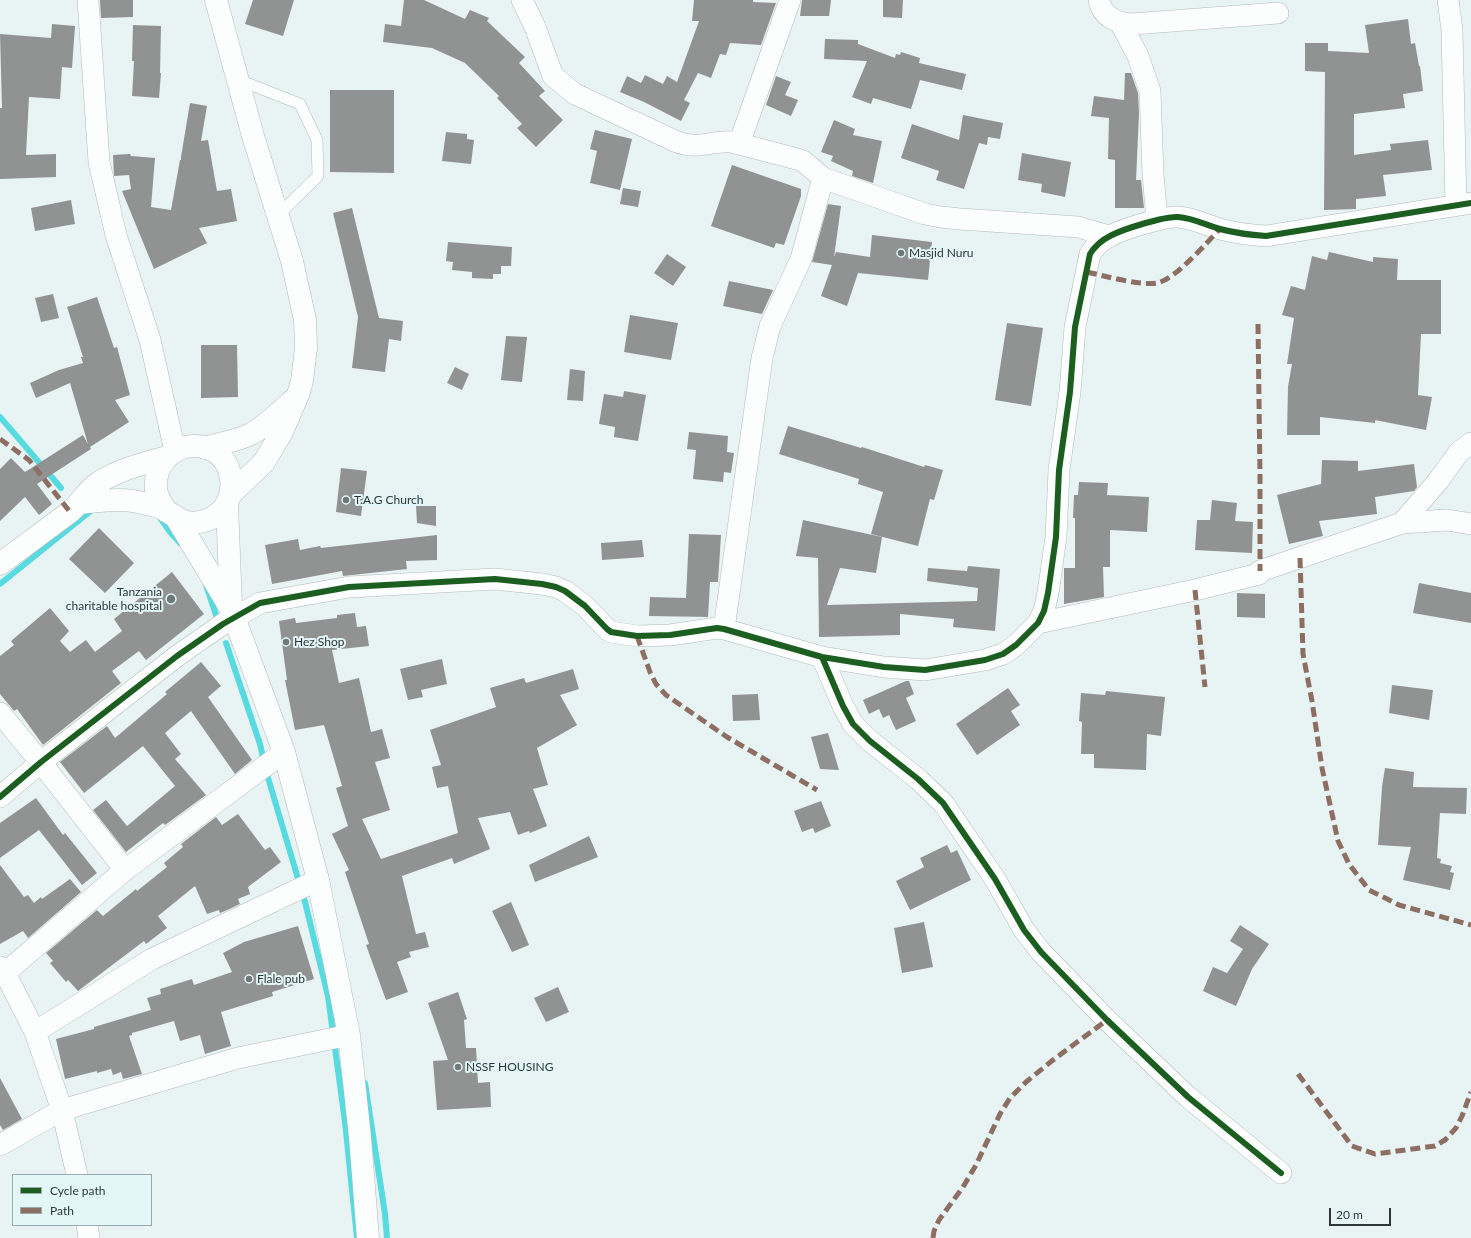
<!DOCTYPE html>
<html>
<head>
<meta charset="utf-8">
<style>
  body { margin:0 }
  #map { position:relative; width:1471px; height:1238px; overflow:hidden; background:#e8f3f3; font-family:Lato,sans-serif }
  canvas { display:block }
  .legend { position:absolute; left:12px; top:1174px; width:140px; height:52px; box-sizing:border-box; background:#e3f7f8; border:1px solid #9baaab; margin:0; padding:5px 7px; list-style:none; font-size:12px; color:#2f3737 }
  .legend li { display:flex; align-items:center; gap:8px; height:20px }
  .legend b { width:20px; border:1px solid #9baaab }
  .scale { position:absolute; left:1329px; top:1208px; width:62px; height:18px; box-sizing:border-box; border:2px solid #2f3737; border-top:0; padding-left:5px; font-size:12px; line-height:14px; white-space:nowrap; color:#2f3737; -webkit-text-stroke:3px #e3f7f8; paint-order:stroke }
</style>
</head>
<body>
<div id="map">
<canvas width="1471" height="1238"></canvas>
<ul class="legend">
<li><b style="height:5px;background:#1b5e20"></b>Cycle path</li>
<li><b style="height:5px;background:#8d6e63"></b>Path</li>
</ul>
<div class="scale">20 m</div>
</div>
<script>
const g = document.querySelector('canvas').getContext('2d');
g.lineJoin = 'round';
function strokePath(path, color, width, dash) { g.strokeStyle = color; g.lineWidth = width; g.lineCap = dash ? 'butt' : 'round'; g.setLineDash(dash || []); g.stroke(path); }
function fillPath(path, color) { g.fillStyle = color; g.fill(path, 'evenodd'); }
function label(font, color, halo, rows, align = 'center') {
  g.font = font + ' Lato,sans-serif'; g.lineWidth = 4; g.setLineDash([]); g.textBaseline = 'middle'; g.strokeStyle = halo; g.fillStyle = color; for (const [text, x, y, turn = 0] of rows) {
    g.save(); g.translate(x, y); g.rotate((+turn || 0) * Math.PI / 180); g.textAlign = isNaN(turn) ? turn : align; if (halo) g.strokeText(text, 0, 0); g.fillText(text, 0, 0); g.restore();
  }
}
strokePath(new Path2D(`
  M0,417L61,488
  M159,516L170,532L181,544
  M0,584L92,510H94
  M206,585L216,615
  M226,643L260,744L264,762
  M266,771L305,902L328,996L345,1122L357,1238
  M365,1083L385,1214L387,1238`), '#58dae1', 6);
fillPath(new Path2D(`
  M100,0H133V17L101,18Z
  M253,0H294L283,36L245,24Z
  M404,0H424L465,19L470,10L489,18L487,21L525,57L519,63L545,91L539,96L563,120L536,147L517,128L522,124L497,98L499,96L465,63L432,48L383,42L385,24L401,26Z
  M694,0H753V2L776,3L761,45L730,43L726,55L720,54L711,78L698,73L684,100L690,103L681,121L644,102L620,92L627,76L641,83L645,75L663,84L667,76L677,82L699,21H692Z
  M802,0H831L829,16H800Z
  M883,0H903L902,18L883,17Z
  M1408,19L1411,44L1415,43L1419,66H1420L1423,91L1403,94L1405,108L1354,114V155L1391,150L1390,144L1428,140L1432,170L1383,175L1386,196L1356,199V209L1324,210L1325,72L1305,71V43H1328V51L1369,53L1365,25Z
  M52,24L75,26L72,68L62,67L60,99L29,97L26,155L56,154V177L0,179V108H2L0,34L51,38Z
  M133,25L161,26L160,73H161L159,98L132,96L134,61H132Z
  M825,39L858,40V44L895,58L896,54L900,55L901,52L920,58L919,63L966,74L962,90L920,80L911,109L873,98L871,104L852,97L867,61L824,59Z
  M1125,73H1131L1138,93L1139,114L1136,180H1141L1144,208H1115V160L1108,159L1109,118L1091,116L1094,96L1124,100Z
  M776,76L791,82L785,95L798,100L791,116L766,105Z
  M330,90H394V173L330,172Z
  M190,103L207,106L201,141L208,140L217,191L231,189L237,221L199,228L207,243L154,269L122,191L131,189L129,175L114,176L113,155L130,154L131,156L155,158L151,207L171,210L180,160H181V157Z
  M963,115L1003,123L1000,139L988,137L987,145L979,143L964,189L936,180L939,171L901,158L912,124L959,140Z
  M834,120L855,129L853,135L882,141L873,183L852,176L853,171L831,161L833,156L821,152Z
  M595,130L632,139L620,190L590,183L597,151L590,149Z
  M446,132L467,134V139L474,140L471,164L442,161Z
  M1022,153L1071,162L1065,197L1041,192L1042,184L1018,180Z
  M732,165L801,189V196L784,245L776,243L774,248L711,226Z
  M623,188L641,191L638,207L620,204Z
  M71,200L75,224L35,231L31,208Z
  M828,204L841,206L834,257L836,252L870,257L872,235L932,242L928,280L858,273L847,306L821,296L832,265L812,262Z
  M352,208L379,318L403,321L401,341L389,339L385,372L352,368L358,317L333,213Z
  M448,242L512,247L511,266H501V274H493V279L472,278V272L452,270L453,262L446,261Z
  M1329,252L1373,262V257L1398,259L1397,280H1441V334H1421L1418,395L1432,397L1426,430L1375,420V423L1320,417V435H1287L1288,387L1292,364H1287L1294,318L1282,315L1291,286L1305,290L1312,256L1327,260Z
  M667,254L686,267L673,286L654,273Z
  M729,281L773,290L762,314L723,306Z
  M53,294L59,318L41,322L35,298Z
  M97,297L114,348L117,347L130,395L115,400L129,422L90,447L91,449L37,484L52,504L39,515L25,497L0,521V469L11,458L25,472L83,435L88,444L70,383L36,398L30,383L59,370L83,363L81,357H83L67,307Z
  M630,315L678,323L671,360L624,352Z
  M1007,323L1043,328L1031,406L995,400Z
  M506,336L527,337L522,382L501,380Z
  M201,345H237L238,397L201,398Z
  M455,367L469,374L462,390L447,383Z
  M570,369L585,371L583,401L567,400Z
  M624,391L646,395L638,441L614,437L615,427L599,424L604,394L623,397Z
  M788,426L861,448L862,447L924,467L925,465L943,470L934,500L930,499L918,546L871,534L883,492L858,484L859,479L779,454Z
  M689,432L728,436L727,452L734,453L731,473L724,472L723,482L693,479L696,450L687,449Z
  M1322,460L1358,461V471L1414,464L1417,487L1414,491L1375,497L1377,514L1319,521L1323,536L1289,544L1277,495L1321,484Z
  M341,468L367,471L361,516L336,512Z
  M1079,482L1108,483L1107,495L1149,497L1147,532L1110,530V567H1103L1104,597L1064,604V568H1075V518H1073L1074,495H1078Z
  M1212,500L1237,503L1235,521L1253,522L1252,553L1195,550L1197,520H1210Z
  M416,506H436V526L417,523Z
  M803,520L882,537L876,573L840,568L827,605L977,601L978,588L927,581L928,568L967,571L968,566L1000,569L995,631L953,627L954,619L900,614V635L819,637L818,558L796,556Z
  M99,528L134,563L105,593L69,559Z
  M689,534L721,535L718,582H710L708,617L649,616L650,597L686,598Z
  M437,535V560L406,561L407,569L343,576L342,571L272,584L265,545L298,539L300,550L320,546L321,548Z
  M642,540L644,557L602,560L601,543Z
  M172,572L204,614L146,660L139,651L112,671L121,683L43,745L17,709L14,711L0,694V656L14,645L11,641L50,608L69,631L60,641L70,652L86,640L95,652L122,631L114,619Z
  M1419,583L1471,593V623L1413,613Z
  M1237,593L1265,594V618L1237,617Z
  M355,613L357,627L366,626L369,646L332,650L339,683L359,678L371,732L382,729L390,758L375,762L390,810L362,819L381,859L458,833L448,786L437,788L432,767L441,765L430,730L496,707L490,688L524,678L526,683L573,669L579,689L560,695L577,725L537,748L548,785L533,789L547,826L530,833L529,831L518,835L510,812L478,818L490,849L454,864L452,858L402,876L416,934L425,932L429,947L409,952L411,957L397,962L408,992L386,1000L366,945L369,944L345,872L349,870L332,834L348,826L336,788L342,786L324,725L295,730L285,680H287L279,621L295,618L296,623L337,618V615Z
  M442,659L447,684L421,690L423,697L408,700L400,669Z
  M201,662L221,686L208,697L252,760L235,774L191,711L165,733L181,754L175,759L206,795L165,825L163,823L126,852L93,810L106,800L127,826L175,786L143,746L84,793L60,762L107,726L115,738L167,694L165,692Z
  M906,681H909L914,694L906,698L916,721L896,730L889,715L883,718L879,709L869,714L863,700Z
  M1392,685L1433,690L1429,720L1389,713Z
  M1008,688L1020,705L1011,711L1020,725L977,755L956,724Z
  M1106,691L1165,697L1161,736L1147,734L1146,770L1094,768V754H1081L1082,722L1079,721L1081,693L1105,695Z
  M758,694L760,720L733,721L732,695Z
  M828,733L839,770L820,769L811,737Z
  M1385,768L1414,772L1413,787L1467,788L1466,814L1440,813L1437,858L1441,859L1440,863L1452,866L1450,872L1454,873L1450,890L1403,880L1411,847L1378,845L1382,787Z
  M36,798L63,835L65,833L97,873L82,885L39,830L0,858V823Z
  M821,801L831,826L815,833L813,828L802,832L794,811Z
  M238,814L265,850L270,847L281,862L248,887L250,894L238,899L240,904L225,911L220,913L219,910L207,914L195,886L158,916L167,928L146,944L144,941L78,991L68,980L66,982L50,963L53,961L46,953L97,910L103,916L136,889L137,891L167,867L164,863L183,847L181,844L216,817L222,825Z
  M589,836L598,857L535,882L529,865Z
  M947,845L951,853L957,850L971,880L910,910L896,881L924,867L920,858Z
  M0,865L24,897L28,895L34,903L41,897L42,899L70,879L81,892L28,938L23,931L0,944Z
  M511,902L529,945L512,952L492,911Z
  M924,922L933,967L902,973L894,928Z
  M1240,925L1269,944L1252,969L1236,1006L1203,991L1213,967L1227,973L1243,949L1230,941Z
  M298,926L314,979L272,992L273,996L221,1012L231,1046L205,1054L200,1035L180,1041L174,1021L132,1033V1035L129,1036L142,1074L123,1079L121,1072L113,1075L111,1069L97,1073V1071L65,1079L56,1039L94,1029V1027L151,1010L147,998L161,994L160,989L192,979L194,985L232,972L223,953L244,942Z
  M558,987L569,1012L546,1022L534,998Z
  M458,992L467,1019L464,1020L466,1048H476L478,1083L490,1082L491,1107L437,1110L433,1061L448,1060L428,1003Z
  M0,1078L22,1119L3,1130L0,1125Z`), '#919392');
const service = new Path2D(`
  M239,80L300,104L317,140L318,176L278,215`);
const minor = new Path2D(`
  M88,0L99,162L116,235L150,340L175,451
  M522,0L535,27L553,76L575,94L677,142C701,150 711,140 732,142L797,159L803,161L823,178L925,214L941,217L960,219L1078,227L1109,236
  M1099,0C1102,17 1116,23 1132,24L1278,13
  M1448,0L1452,30L1456,205
  M1121,24L1138,56L1150,91L1153,174L1157,220
  M739,144L790,0
  M1402,523L1438,481L1459,452L1471,443
  M1038,623L1195,590L1259,574L1260,571L1402,523L1447,520L1471,524
  M724,629L762,358L770,326L801,259L823,178
  M822,657L843,706L853,724L870,741L918,779L943,803L995,879L1024,930L1041,952L1107,1020L1188,1097L1281,1173
  M0,713L43,765L125,870
  M0,797L41,762L177,656L223,624L260,603L349,587L495,579L542,584L556,587L565,591L585,606L607,629L611,632L637,636L670,635L717,628L724,629L822,657L884,667L925,670L985,660L1003,654L1016,645L1038,623L1044,611L1048,593L1056,537L1059,470L1070,392L1075,327L1090,254C1095,246 1102,240 1110,236C1123,229 1165,216 1178,217C1193,218 1206,225 1220,229C1235,233 1250,235 1266,236L1471,203
  M0,967L5,973L35,1032L62,1110L77,1175
  M5,973L125,870L284,752
  M35,1032L152,959L318,880
  M0,1145L62,1110L238,1058L349,1035
  M87,1225L89,1238`);
const tertiary = new Path2D(`
  M216,0L253,136L292,261L305,320L306,348L302,381L298,395L282,432L264,462L231,494
  M205,448C220,443 237,441 251,434C267,425 280,412 293,400`);
const secondary = new Path2D(`
  M80,503C103,501 124,497 146,504C152,505 161,507 166,511C178,517 184,525 199,522C246,515 240,444 193,446C171,447 154,466 156,489C157,497 162,504 166,511
  M227,504L231,606
  M177,519L231,609L284,752L318,880L349,1035L360,1137L368,1238
  M0,564L70,512C79,504 83,497 91,489C108,472 145,463 167,457`);
strokePath(service, '#b2babb', 12);
strokePath(minor, '#b2babb', 22);
strokePath(tertiary, '#b2babb', 23);
strokePath(secondary, '#b2babb', 23);
strokePath(service, '#fcfdfd', 11);
strokePath(minor, '#fcfdfd', 21);
strokePath(tertiary, '#fcfdfd', 22);
strokePath(secondary, '#fcfdfd', 22);
strokePath(new Path2D(`
  M1087,272C1105,276 1140,286 1157,283C1176,279 1206,243 1220,229
  M1258,324L1260,475V571
  M0,439L29,460L70,512
  M1300,558L1303,654L1312,701L1322,768L1338,841L1349,864L1369,890L1399,905L1471,925
  M1195,590L1205,687
  M637,636L650,672L656,684L666,695L727,737L817,790
  M1298,1074L1352,1146L1375,1154L1435,1146L1445,1140L1456,1128L1462,1116L1471,1092
  M933,1238L934,1231L939,1220L963,1187L976,1165L1000,1114L1010,1098L1026,1082L1053,1060L1107,1020`), '#8d6e63', 5, [10, 5]);
strokePath(new Path2D(`
  M822,657L843,706L853,724L870,741L918,779L943,803L995,879L1024,930L1041,952L1107,1020L1188,1097L1281,1173
  M0,797L41,762L177,656L223,624L260,603L349,587L495,579L542,584L556,587L565,591L585,606L607,629L611,632L637,636L670,635L717,628L724,629L822,657L884,667L925,670L985,660L1003,654L1016,645L1038,623L1044,611L1048,593L1056,537L1059,470L1070,392L1075,327L1090,254C1095,246 1102,240 1110,236C1123,229 1165,216 1178,217C1193,218 1206,225 1220,229C1235,233 1250,235 1266,236L1471,203`), '#1b5e20', 6);
for (const [x, y, r, color] of [
  [901,253,4,"#707979"],
  [346,500,4,"#707979"],
  [171,599,5,"#707979"],
  [286,642,4,"#707979"],
  [249,979,4,"#707979"],
  [458,1067,4,"#707979"]
]) { const dot = new Path2D(); dot.arc(x, y, r, 0, 2 * Math.PI); g.fillStyle = color; g.fill(dot); strokePath(dot, '#e3f7f8', 1.5); }
label('12px', '#2f3737', '#e3f7f8', [
  ["Masjid Nuru",909,253],
  ["T.A.G Church",354,500],
  ["Tanzania",162,592,"right"],
  ["charitable hospital",162,606,"right"],
  ["Hez Shop",294,642],
  ["Flale pub",257,979],
  ["NSSF HOUSING",466,1067]
], 'left');
</script>
</body>
</html>
